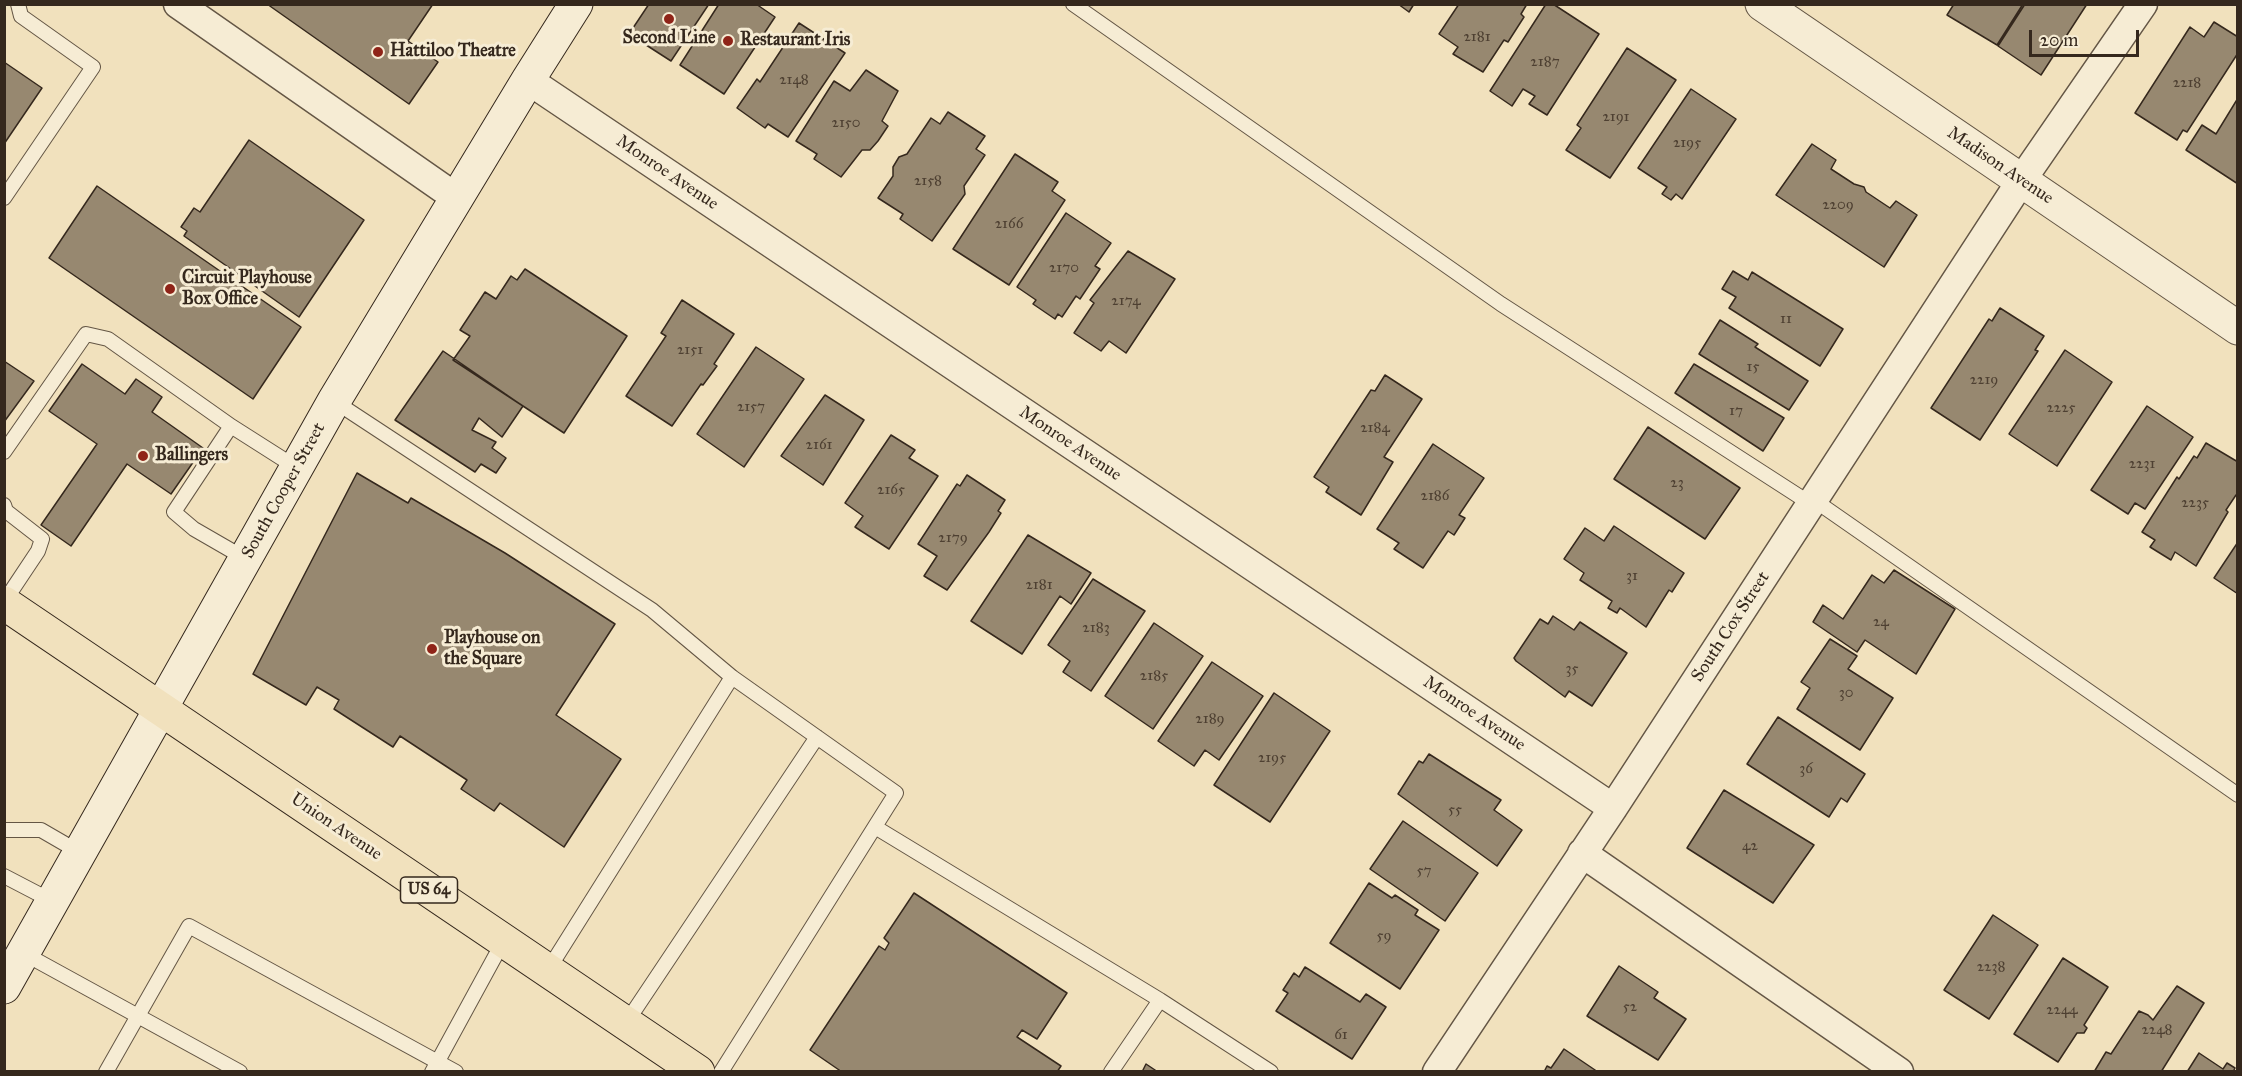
<!DOCTYPE html>
<html>
<head>
<meta charset="utf-8">
<style>
  body { margin:0 }
  #map { position:relative; width:2242px; height:1076px; overflow:hidden; background:#f1e1bd; font-family:"IM FELL Great Primer",serif }
  canvas { display:block }
  .frame { position:absolute; inset:0; border:6px solid #35281d; pointer-events:none }
  .scale { position:absolute; left:2029px; top:30px; width:110px; height:27px; box-sizing:border-box; border:3px solid #35281d; border-top:0; padding-left:8px; font-size:18px; line-height:21px; white-space:nowrap; color:#35281d; -webkit-text-stroke:4px #f6ecd4; paint-order:stroke }
</style>
</head>
<body>
<div id="map">
<canvas width="2242" height="1076"></canvas>
<div class="frame"></div>
<div class="scale">20 m</div>
</div>
<script>
const g = document.querySelector('canvas').getContext('2d');
g.lineJoin = 'round';
function fillPath(path, color) { g.fillStyle = color; g.fill(path, 'evenodd'); }
function strokePath(path, color, width, dash) { g.strokeStyle = color; g.lineWidth = width; g.lineCap = dash ? 'butt' : 'round'; g.setLineDash(dash || []); g.stroke(path); }
function label(font, color, halo, rows, align = 'center') {
  g.font = font + ' "IM FELL Great Primer",serif'; g.lineWidth = 6; g.setLineDash([]); g.textBaseline = 'middle'; g.strokeStyle = halo; g.fillStyle = color; for (const [text, x, y, turn = 0] of rows) {
    g.save(); g.translate(x, y); g.rotate((+turn || 0) * Math.PI / 180); g.textAlign = isNaN(turn) ? turn : align; if (halo) g.strokeText(text, 0, 0); g.fillText(text, 0, 0); g.restore();
  }
}
const building = new Path2D(`
  M267,4H433L408,41L438,62L409,104Z
  M649,4H709L671,61L629,34Z
  M719,4H756L775,17L724,94L680,65Z
  M1398,4H1414L1409,12Z
  M1459,4H1527L1521,14L1524,17L1508,42L1504,40L1483,72L1453,54L1458,47L1439,34Z
  M1546,4H1553L1599,34L1547,115L1529,104L1535,96L1523,89L1512,106L1490,91Z
  M1954,4H2023L1997,45L1947,15Z
  M2025,4H2087L2041,75L1998,46Z
  M2214,22L2238,37V53L2187,132L2183,130L2177,140L2135,113L2190,27L2204,37Z
  M799,23L845,53L788,137L768,124L765,128L737,108L757,79L760,82Z
  M1627,48L1676,80L1610,178L1566,150L1581,128L1577,125Z
  M4,62L42,88L4,144Z
  M866,70L898,91L882,121L888,126L878,141L870,150H862L841,177L814,159L817,154L796,141L834,81L850,91Z
  M1691,89L1736,119L1682,199L1676,194L1671,200L1662,194L1667,187L1638,168Z
  M2238,98V184L2186,150L2202,125L2216,134Z
  M948,112L985,136L976,149L985,155L964,186L965,194L932,241L900,219L903,214L878,198L893,176V167L899,157L907,154L931,118L940,124Z
  M249,140L364,220L299,317L184,236L187,231L181,227L194,208L200,212Z
  M1812,144L1836,160L1831,169L1854,184L1864,187L1866,192L1890,208L1896,201L1917,215L1884,267L1776,195Z
  M1015,154L1058,182L1052,191L1065,200L1009,285L953,249Z
  M97,186L301,327L253,399L49,258Z
  M1066,213L1111,243L1095,266L1100,269L1080,299L1076,296L1062,317L1058,314L1055,319L1033,304L1036,300L1017,287Z
  M1128,251L1175,279L1126,353L1109,341L1101,351L1074,333L1094,303L1090,300Z
  M525,269L627,336L564,433L453,360L470,336L460,330L485,292L496,299L511,276L517,280Z
  M1733,271L1748,280L1752,272L1843,329L1820,366L1729,308L1736,297L1722,289Z
  M682,300L734,334L714,364L717,366L703,385L701,384L672,426L626,396L666,336L661,333Z
  M2000,308L2044,336L2035,350L2038,351L1980,440L1931,408L1989,319L1992,321Z
  M1720,320L1758,344L1755,347L1808,381L1789,410L1699,354Z
  M756,347L804,379L744,467L697,434Z
  M2065,350L2112,382L2057,466L2009,434Z
  M443,351L523,406L502,437L479,418L472,430L496,442L492,448L506,458L496,473L481,464L475,472L395,420Z
  M4,361L34,381L4,422Z
  M82,364L125,394L136,379L162,397L152,412L203,448L171,494L127,464L71,546L41,525L97,444L49,411Z
  M1694,364L1784,418L1763,451L1675,393Z
  M1385,375L1422,399L1384,457L1393,462L1361,515L1326,492L1329,487L1314,477L1371,390L1375,391Z
  M825,395L864,420L823,485L781,456Z
  M2147,406L2193,437L2145,509L2135,503L2128,514L2091,490Z
  M1648,427L1740,488L1705,539L1614,479Z
  M891,435L915,450L909,458L938,476L889,549L855,527L863,516L845,503Z
  M2206,443L2238,462V496L2236,495L2226,510L2228,512L2196,566L2175,552L2171,560L2150,547L2155,540L2142,532L2177,477L2179,479L2194,456L2197,458Z
  M1433,444L1484,478L1459,515L1465,518L1454,535L1448,531L1423,568L1394,549L1399,543L1377,529Z
  M357,473L408,503L411,498L505,553L615,624L556,715L621,759L564,847L500,803L494,811L461,789L467,780L400,736L393,747L334,709L339,700L317,687L306,705L253,674Z
  M967,475L1005,500L998,511L1001,513L989,532L947,590L924,576L937,556L918,544L957,484L960,486Z
  M1614,526L1684,573L1672,592L1669,590L1646,627L1620,608L1617,613L1608,608L1612,601L1580,580L1584,573L1564,559L1585,528L1604,541Z
  M1028,535L1091,573L1071,604L1060,596L1022,654L971,621Z
  M2238,542V594L2214,578Z
  M1894,570L1955,609L1916,674L1865,640L1857,652L1813,622L1823,605L1843,619L1872,575L1884,583Z
  M1093,579L1145,611L1091,691L1063,672L1070,661L1048,645Z
  M1553,616L1574,630L1580,622L1627,653L1592,706L1569,691L1565,697L1516,661L1514,658L1540,619L1548,624Z
  M1154,623L1203,656L1153,729L1105,696Z
  M1830,639L1857,656L1848,669L1893,698L1860,750L1797,709L1810,688L1801,682Z
  M1212,662L1263,696L1219,760L1205,750L1194,766L1158,741Z
  M1274,693L1330,731L1270,822L1214,785Z
  M1778,717L1865,774L1847,802L1841,798L1829,817L1747,764Z
  M1429,754L1501,800L1494,810L1522,830L1497,866L1398,794L1419,761L1423,763Z
  M1724,790L1814,845L1773,903L1687,848Z
  M1403,821L1478,873L1445,921L1370,869Z
  M1369,883L1392,898L1395,895L1418,910L1415,915L1439,930L1400,989L1330,943Z
  M914,893L1067,993L1037,1039L1022,1030L1017,1037L1061,1066L1057,1072H842L810,1050L879,946L885,950L889,943L884,938Z
  M1993,915L2038,945L1989,1019L1944,990Z
  M2063,958L2108,987L2084,1025L2087,1028L2084,1033H2077L2058,1062L2014,1034Z
  M1619,966L1658,992L1654,998L1686,1019L1658,1060L1587,1016Z
  M1305,967L1360,1002L1366,994L1386,1007L1352,1059L1276,1011L1288,993L1283,990L1294,973L1299,977Z
  M2177,986L2204,1003L2161,1072H2094L2106,1052L2111,1054L2139,1011L2148,1015L2153,1020Z
  M1564,1049L1598,1072H1544L1547,1066L1551,1068Z
  M2199,1053L2223,1069L2227,1063L2235,1068L2233,1072H2187Z
  M1146,1064L1158,1072H1142Z`);
fillPath(building, '#978870');
strokePath(building, '#35281d', 1.5);
const service = new Path2D(`
  M1073,4L1501,304L1811,504
  M4,198L93,67L21,16L18,4
  M334,401L652,610L732,677
  M4,452L86,334L108,339L231,426
  M1814,500L2238,795
  M4,505L6,511L42,539L38,551L4,602
  M246,559L194,529L174,512L231,426L297,468
  M875,827L1160,1000L1111,1072
  M4,830H41L79,852
  M4,876L52,901
  M23,953L240,1072
  M548,970L732,677L896,793L721,1072
  M1160,1000L1271,1072
  M626,1023L817,737
  M106,1072L189,926L456,1072
  M432,1072L504,940`);
const minor = new Path2D(`
  M178,4L458,199
  M528,80L1613,808
  M1582,853L1899,1072
  M1437,1072L1613,808L2021,181L2143,4`);
const tertiary = new Path2D(`
  M1762,4L2238,328`);
const secondary = new Path2D(`
  M4,987L334,401L528,80L576,4`);
const primary = new Path2D(`
  M4,603L698,1072`);
strokePath(service, '#645645', 16);
strokePath(minor, '#645645', 31);
strokePath(tertiary, '#645645', 35);
strokePath(secondary, '#35281d', 35);
strokePath(primary, '#35281d', 35);
strokePath(service, '#f6ecd4', 14);
strokePath(minor, '#f6ecd4', 28);
strokePath(tertiary, '#f6ecd4', 33);
strokePath(secondary, '#f6ecd4', 33);
strokePath(primary, '#f1e1bd', 33);
for (const [x, y, r, color] of [
  [669,19,6,"#8f2418"],
  [728,41,6,"#8f2418"],
  [378,52,6,"#8f2418"],
  [170,289,6,"#8f2418"],
  [143,456,6,"#8f2418"],
  [432,649,6,"#8f2418"]
]) { const dot = new Path2D(); dot.arc(x, y, r, 0, 2 * Math.PI); g.fillStyle = color; g.fill(dot); strokePath(dot, '#f6ecd4', 2); }
label('15px', '#4e4032', null, [
  ["2181",1477,37],
  ["2187",1545,62],
  ["2148",794,80],
  ["2218",2187,83],
  ["2191",1616,117],
  ["2150",846,123],
  ["2195",1687,143],
  ["2158",928,181],
  ["2209",1838,205],
  ["2166",1009,224],
  ["2170",1064,268],
  ["2174",1126,301],
  ["11",1786,319],
  ["2151",690,350],
  ["15",1753,367],
  ["2219",1984,380],
  ["2157",751,407],
  ["2225",2061,408],
  ["17",1736,411],
  ["2184",1375,428],
  ["2161",819,445],
  ["2231",2142,464],
  ["23",1677,483],
  ["2165",891,490],
  ["2186",1435,496],
  ["2235",2195,503],
  ["2179",953,538],
  ["31",1632,576],
  ["2181",1039,585],
  ["24",1881,622],
  ["2183",1096,628],
  ["35",1572,669],
  ["2185",1154,676],
  ["30",1846,693],
  ["2189",1210,719],
  ["2195",1272,758],
  ["36",1806,769],
  ["55",1455,810],
  ["42",1750,846],
  ["57",1424,871],
  ["59",1384,936],
  ["2238",1991,967],
  ["52",1630,1007],
  ["2244",2062,1010],
  ["2248",2157,1030],
  ["61",1341,1035]
]);
for (const [x, y, w] of [
  [429,890,57]
]) { const box = new Path2D(); box.roundRect(x - w / 2, y - 13, w, 26, 4.5); g.fillStyle = '#f6ecd4'; g.fill(box); strokePath(box, '#35281d', 1.5); }
label('bold 16px', '#35281d', null, [
  ["US 64",429,890]
]);
label('bold 18px', '#35281d', '#f6ecd4', [
  ["Second Line",669,39,"center"],
  ["Restaurant Iris",740,41],
  ["Hattiloo Theatre",390,52],
  ["Circuit Playhouse",182,279],
  ["Box Office",182,300],
  ["Ballingers",155,456],
  ["Playhouse on",444,639],
  ["the Square",444,660]
], 'left');
label('18px', '#35281d', '#f6ecd4', [
  ["Madison Avenue",2000,166,34],
  ["Monroe Avenue",667,173,34],
  ["Monroe Avenue",1070,444,34],
  ["South Cooper Street",284,491,-61],
  ["South Cox Street",1731,627,-57],
  ["Monroe Avenue",1474,714,34],
  ["Union Avenue",336,827,34]
]);
</script>
</body>
</html>
